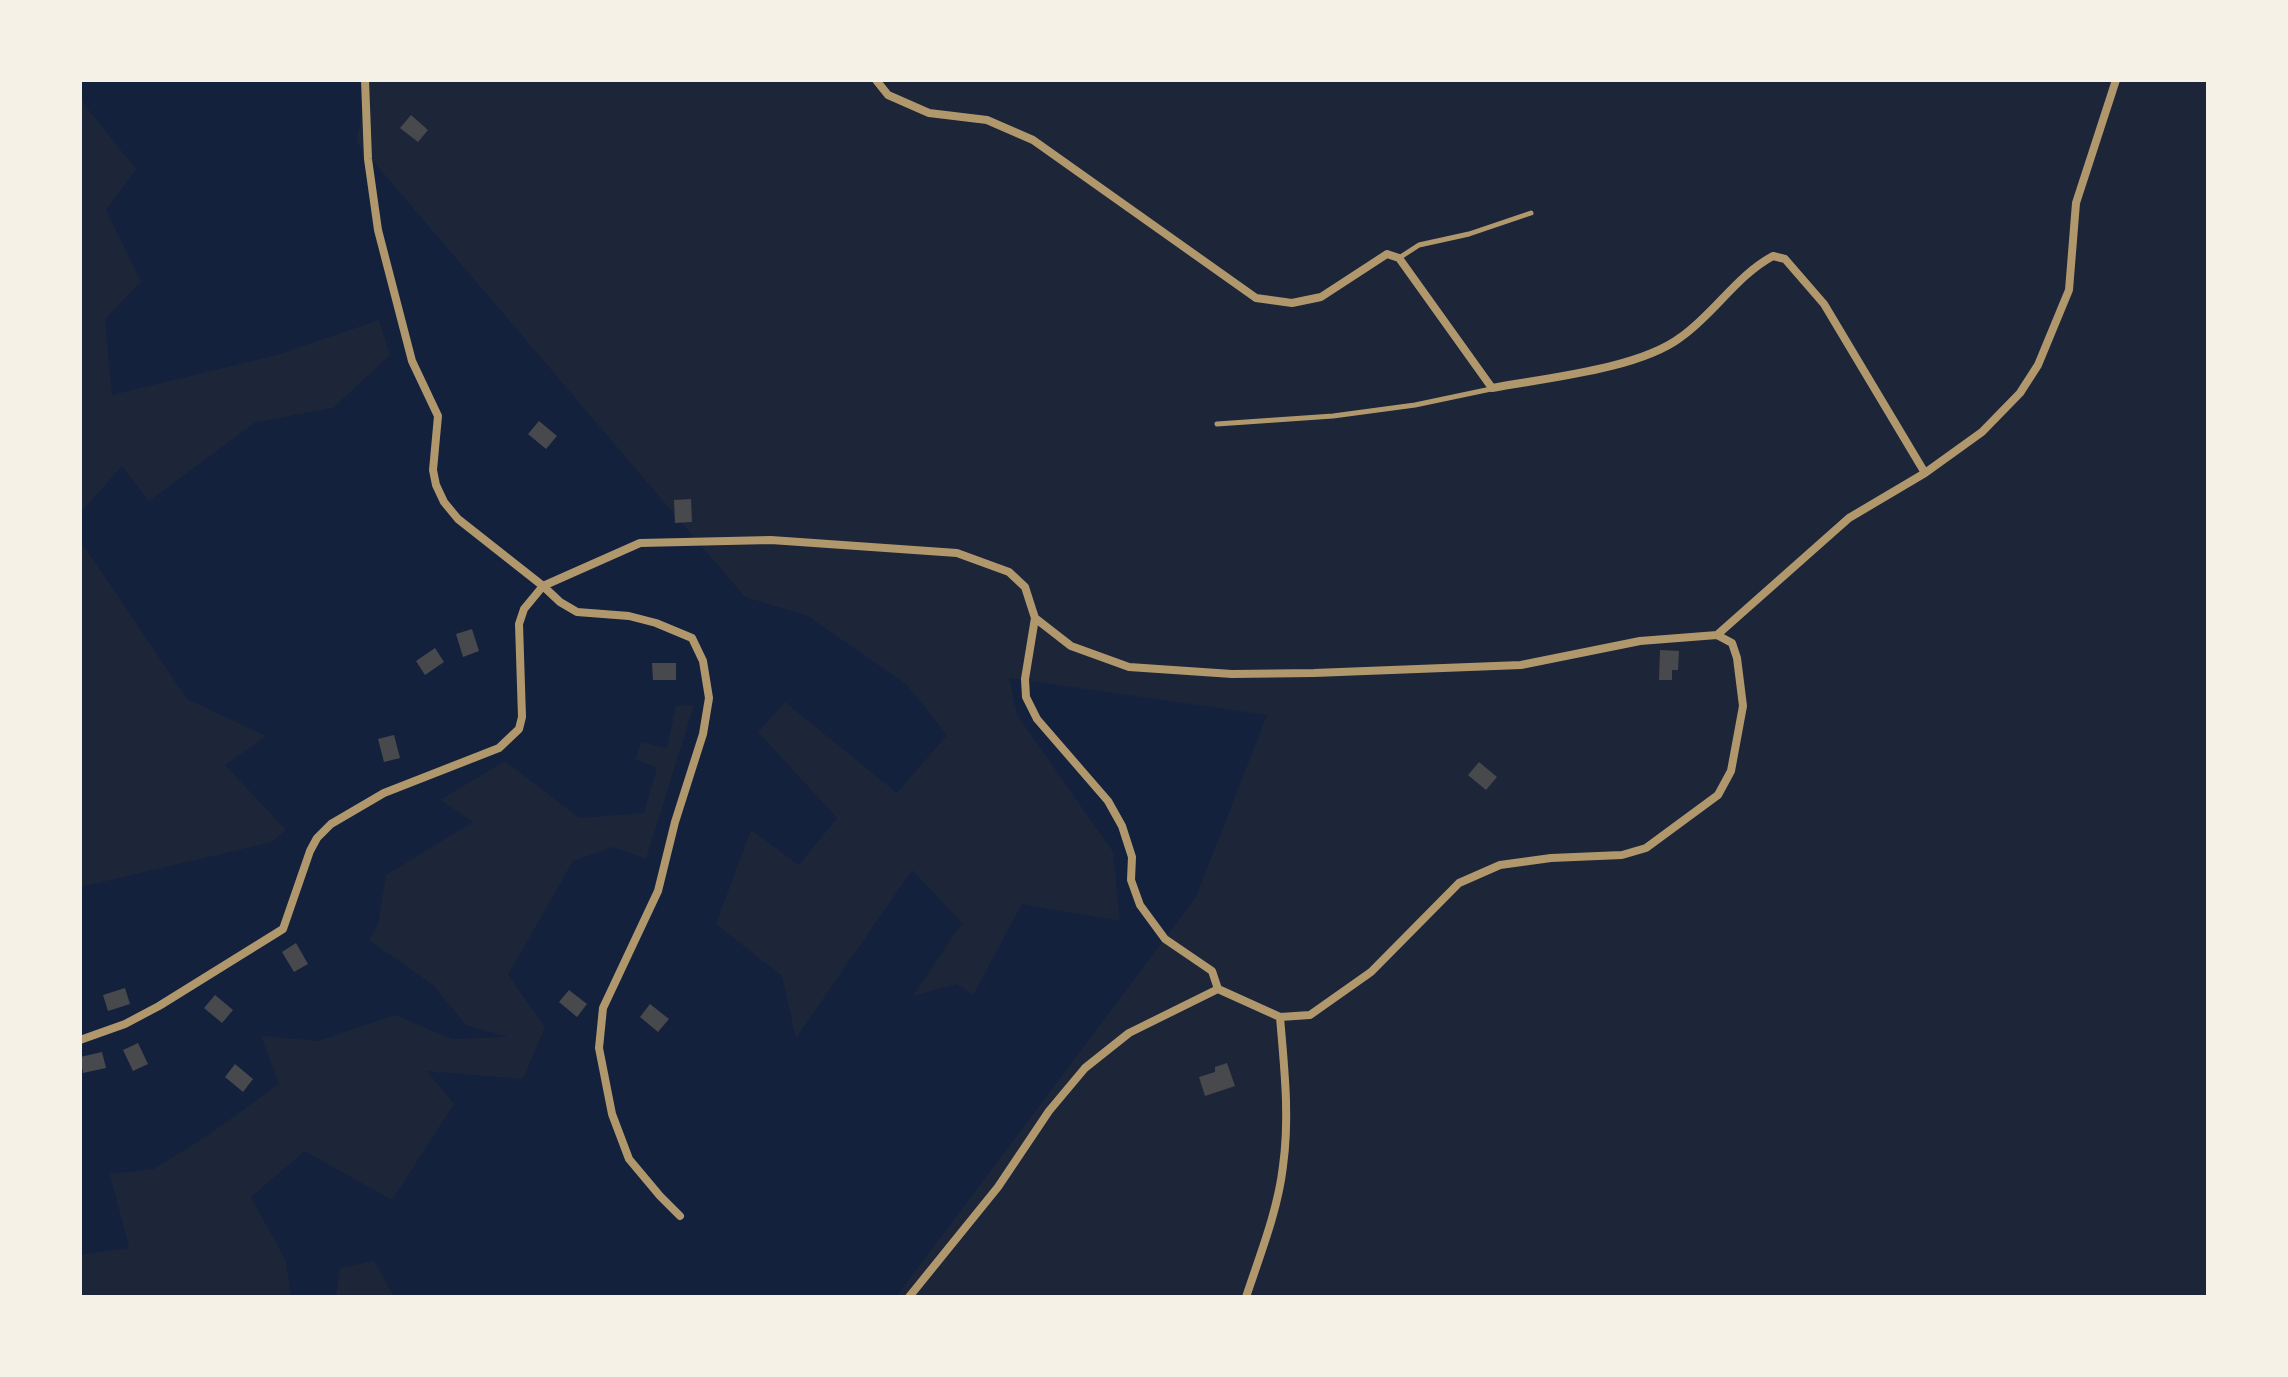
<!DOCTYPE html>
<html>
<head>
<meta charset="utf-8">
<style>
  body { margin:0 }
  #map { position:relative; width:2288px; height:1377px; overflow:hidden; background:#14213d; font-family:Rubik,sans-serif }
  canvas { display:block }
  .frame { position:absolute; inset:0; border:82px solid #f6f1e7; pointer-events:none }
</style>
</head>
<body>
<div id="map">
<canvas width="2288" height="1377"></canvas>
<div class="frame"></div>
</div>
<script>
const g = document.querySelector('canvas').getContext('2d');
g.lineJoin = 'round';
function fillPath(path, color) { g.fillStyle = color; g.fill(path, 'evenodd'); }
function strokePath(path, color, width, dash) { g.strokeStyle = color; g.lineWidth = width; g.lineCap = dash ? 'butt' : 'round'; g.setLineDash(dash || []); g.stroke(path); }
fillPath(new Path2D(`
  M370,80H2208V1297H896L1196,897L1267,715L1009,678L1017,715L1113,852L1120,921L1022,904L973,995L957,984L913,996L962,923L912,870L796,1038L782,976L716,924L751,830L799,865L837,818L758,732L785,702L897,793L947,735L907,685L808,616L745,597L356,141Z
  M80,91L84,104L136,169L106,210L141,282L105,319L112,395L277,355L379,320L390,355L333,408L256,422L149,501L122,466L80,513Z
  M80,540L187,699L266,736L225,765L286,830L272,842L80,887Z
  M694,705L646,859L613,847L573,861L508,975L545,1027L523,1079L427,1071L454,1104L392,1200L305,1151L251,1197L286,1261L291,1297H80V1255L129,1248L110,1174L154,1169L207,1136L279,1084L261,1036L319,1041L395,1015L452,1039L508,1037L466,1025L433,985L369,940L378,925L386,875L473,822L440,800L505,761L579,818L644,813L657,768L635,759L641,742L667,748L676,706Z
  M374,1261L394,1297H336L340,1268Z`), '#1d2539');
fillPath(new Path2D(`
  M411,115L428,130L418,142L400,128Z
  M539,421L557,436L546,449L528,434Z
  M691,499L692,522L675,523L674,500Z
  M472,629L479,651L463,657L456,634Z
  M435,648L444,662L425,675L416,661Z
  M1660,650L1679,651L1678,670H1672V680H1659Z
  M652,663H676V680H653Z
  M394,735L400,758L384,762L378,739Z
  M1479,762L1497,777L1486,790L1468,775Z
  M296,943L308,964L294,972L282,952Z
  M125,988L130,1004L108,1011L103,995Z
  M569,990L587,1004L577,1017L559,1002Z
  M215,995L233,1010L222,1023L204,1008Z
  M650,1004L669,1019L658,1032L640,1017Z
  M138,1043L148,1064L133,1071L123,1050Z
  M102,1052L106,1068L83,1073L80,1057Z
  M1227,1063L1235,1086L1205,1096L1199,1077L1215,1072V1067Z
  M235,1064L253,1079L243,1092L225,1077Z`), '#48494c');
strokePath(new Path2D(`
  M1399,258L1419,245L1469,234L1531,213
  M1217,424L1333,416L1415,405L1491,389`), '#b1986c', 5);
strokePath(new Path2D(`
  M365,80L368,159L378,230L412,361L438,416L433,470L436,485L444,502L458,519L543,586L640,543L771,540L957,553L1009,572L1025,587L1035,618L1071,646L1129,667L1232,674L1314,673L1521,665L1640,641L1717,635L1732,643L1737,658L1743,706L1731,771L1718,795L1646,848L1622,855L1551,858L1500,865L1459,883L1371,972L1310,1015L1280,1017L1218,989L1129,1033L1085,1068L1049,1111L998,1187L909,1297
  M876,80L888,95L929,113L987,120L1033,140L1256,298L1292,303L1321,297L1387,254L1399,258L1492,388C1546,378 1639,369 1681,337C1715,313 1736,276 1773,256L1785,259L1824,304L1925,473
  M1035,618L1025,679L1026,697L1037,719L1108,801L1122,826L1132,857L1131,880L1140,905L1165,939L1212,971L1218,989
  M1717,635L1849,518L1925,473L1982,432L2020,393L2038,365L2069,290L2076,203L2116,80
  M80,1040L125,1024L159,1006L283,929L310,851L317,838L331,824L384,793L499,748L519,729L522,717L519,624L524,609L543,586L560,602L577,612L629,616L656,623L692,638L703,661L709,698L703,734L675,822L658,891L603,1008L599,1048L612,1114L629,1159L660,1196L680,1216
  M1246,1297C1260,1255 1278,1210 1283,1166C1290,1116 1284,1066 1280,1017`), '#b1986c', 8);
</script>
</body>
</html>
